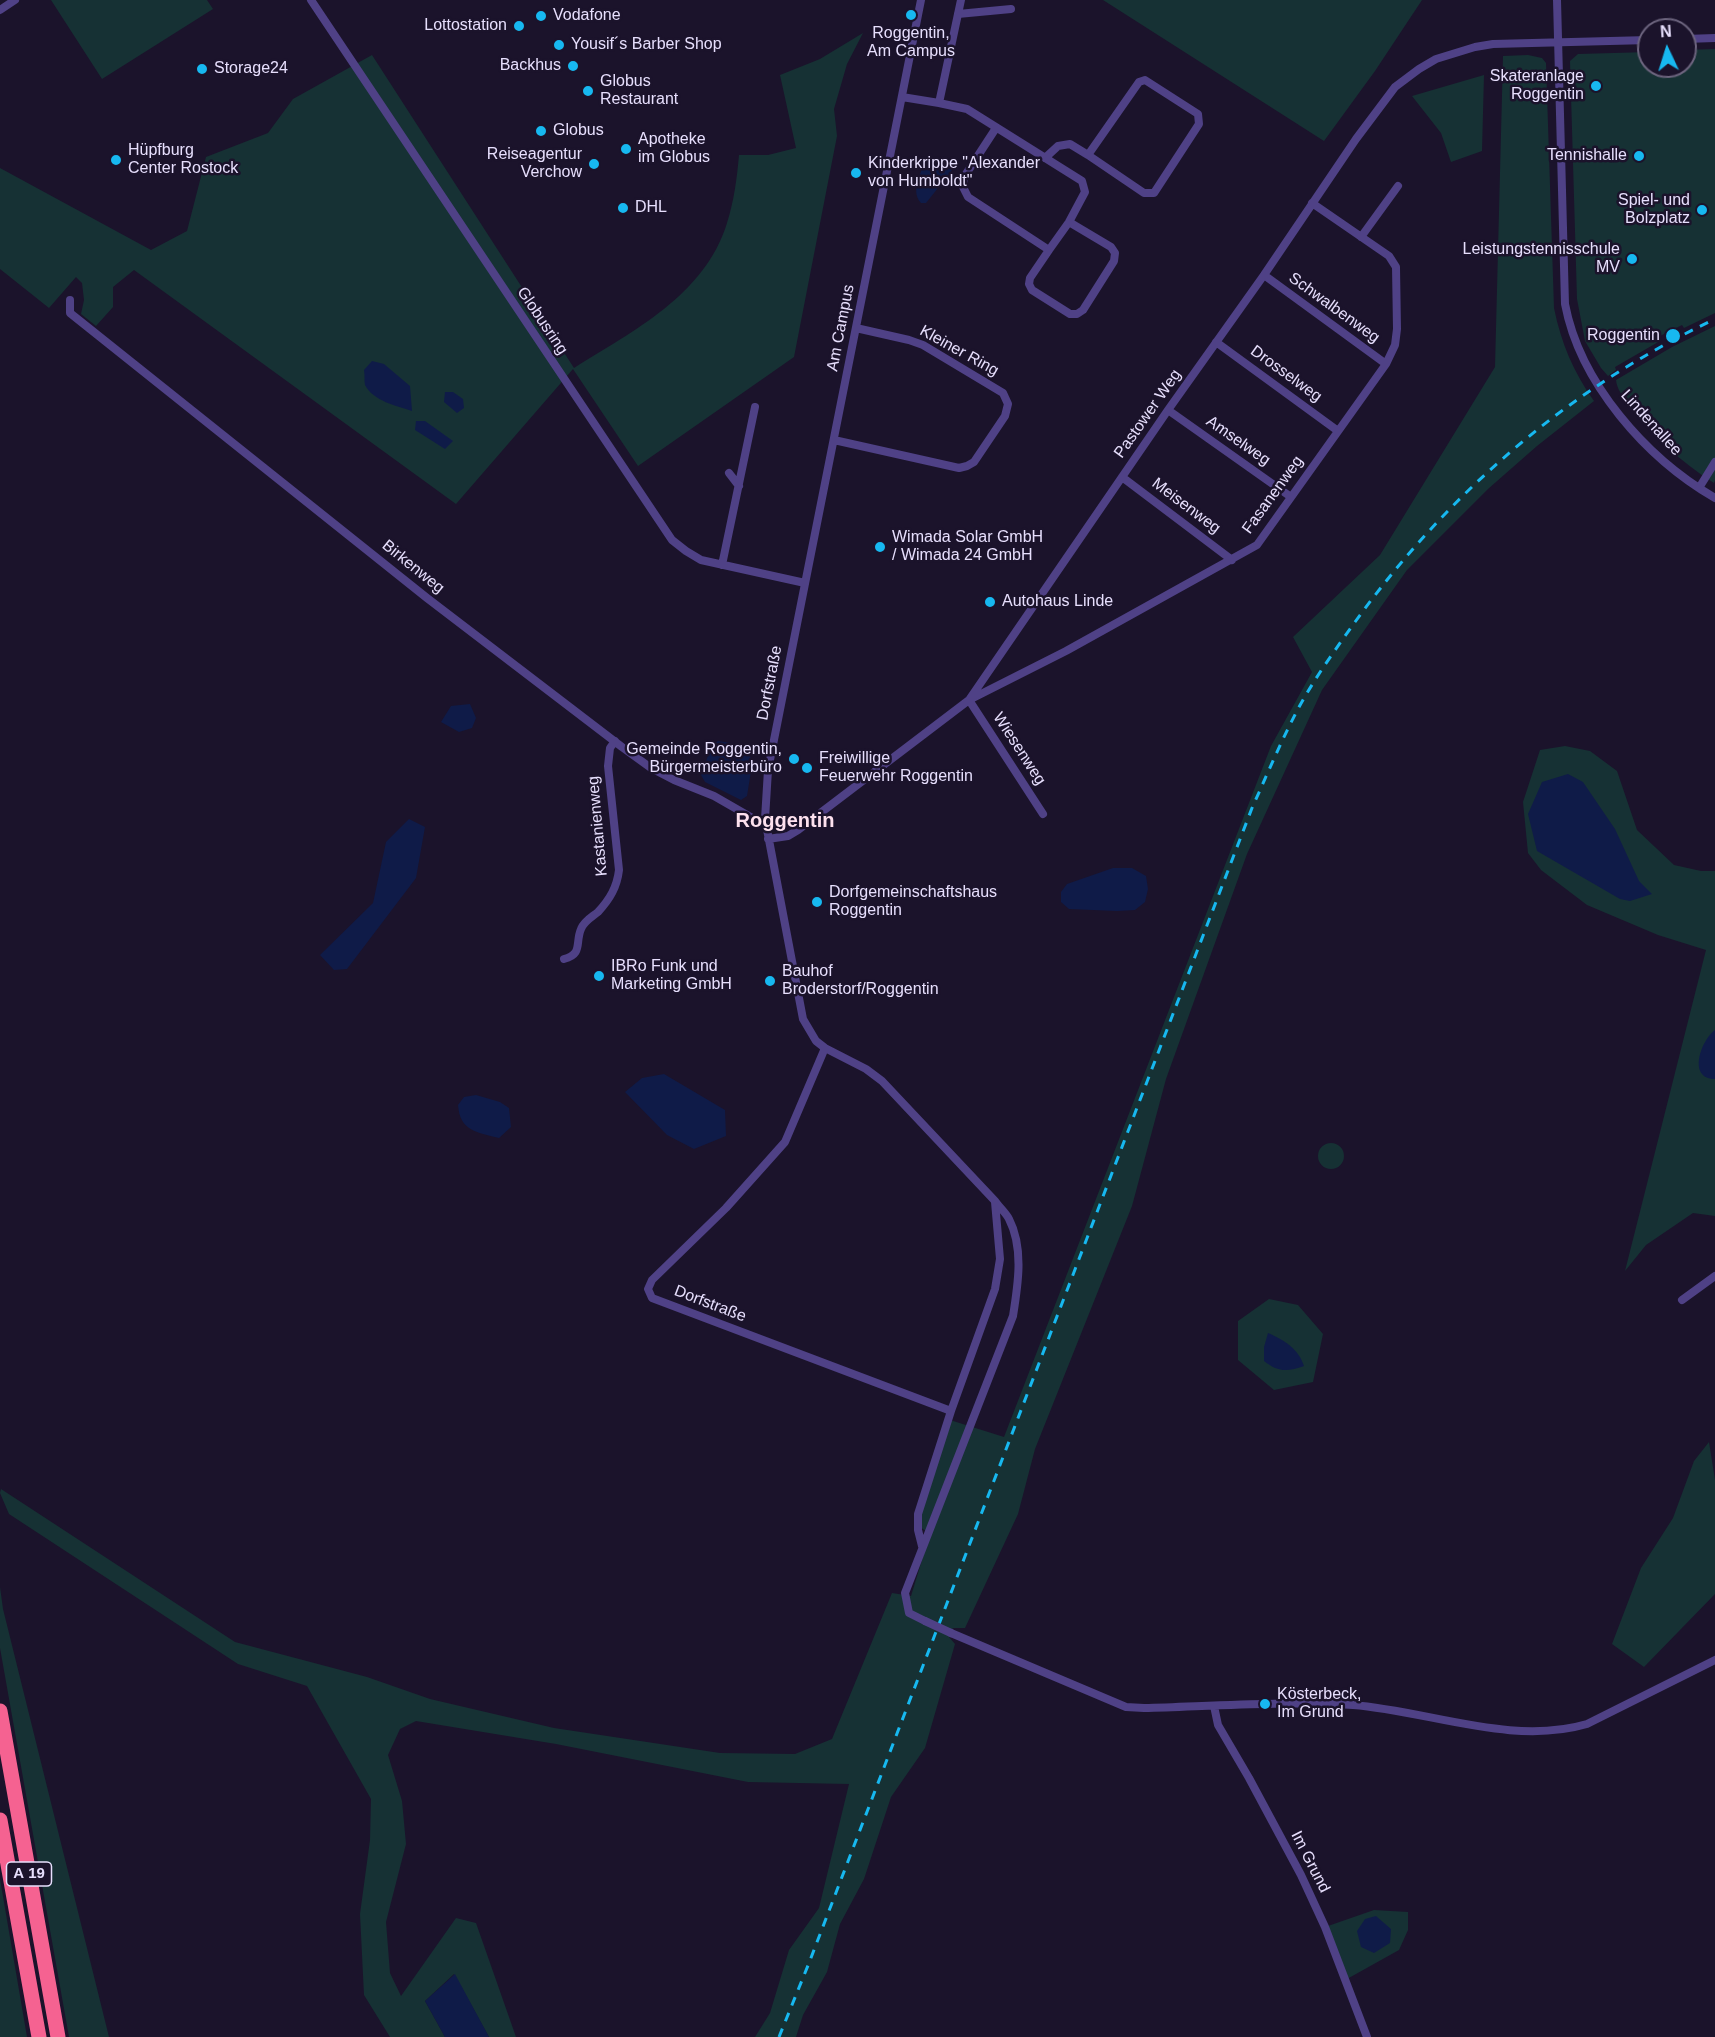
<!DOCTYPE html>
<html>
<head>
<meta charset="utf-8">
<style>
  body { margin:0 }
  #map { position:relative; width:1715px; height:2037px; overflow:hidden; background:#1b132b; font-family:Arial,sans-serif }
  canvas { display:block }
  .north { position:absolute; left:1637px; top:18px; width:60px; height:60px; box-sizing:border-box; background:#1b132b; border:2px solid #6d657f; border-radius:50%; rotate:356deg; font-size:16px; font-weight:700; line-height:24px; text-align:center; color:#e7dffd }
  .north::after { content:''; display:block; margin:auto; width:21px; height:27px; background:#17b8f0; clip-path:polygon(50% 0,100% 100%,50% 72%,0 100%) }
</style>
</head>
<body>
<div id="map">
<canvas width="1715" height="2037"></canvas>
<div class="north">N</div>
</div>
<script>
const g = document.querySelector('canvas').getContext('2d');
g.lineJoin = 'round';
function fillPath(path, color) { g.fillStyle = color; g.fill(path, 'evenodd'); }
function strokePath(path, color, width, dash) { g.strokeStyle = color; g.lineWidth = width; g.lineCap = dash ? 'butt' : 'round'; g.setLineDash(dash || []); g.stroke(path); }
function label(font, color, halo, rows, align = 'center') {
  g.font = font + ' Arial,sans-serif'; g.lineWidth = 5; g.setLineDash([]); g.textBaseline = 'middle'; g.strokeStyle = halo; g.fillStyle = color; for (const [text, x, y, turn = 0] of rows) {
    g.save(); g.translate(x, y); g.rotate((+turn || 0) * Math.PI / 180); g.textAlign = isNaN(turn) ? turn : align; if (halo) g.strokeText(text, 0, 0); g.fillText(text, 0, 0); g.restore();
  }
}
fillPath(new Path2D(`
  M51,0H207L213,9L102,79Z
  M1103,0H1422L1375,71L1324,141Z
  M863,33L847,64L834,109L837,136L794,357L638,466L573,369L456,504L134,270L113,287V307L96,326L81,314L84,300L82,283L76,277L49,308L0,269V168L151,250L187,231L206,157L268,133L293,99L372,55L574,368C633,331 705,295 727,223C734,201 737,178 739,155H768L796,148L780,75L820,59Z
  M1715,49V313L1684,328L1682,325L1658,337L1660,341L1615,367L1616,370L1608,376L1601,368L1585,341L1577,299L1570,61L1578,54L1649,52V66H1685V50Z
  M1528,55L1542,58L1546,63L1554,308C1561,343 1574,373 1594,401L1537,446L1488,489L1407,570L1322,690L1247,854L1166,1079L1132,1206L1035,1449L1018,1514L965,1628H953L949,1637L955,1644L925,1748L891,1797L864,1879L840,1924L827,1972L803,2015L796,2037H755L770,2013L789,1950L819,1908L849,1784L748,1782L556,1744L416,1721L400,1729L388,1755L402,1801L406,1844L386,1922L390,1973L401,1996L456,1918L476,1923L516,2037H489L454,1974L425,2001L445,2037H390L364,1995L360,1914L370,1840L371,1799L307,1686L238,1664L9,1514L0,1493L1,1489L235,1642L367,1677L430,1699L554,1728L720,1753L795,1754L832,1739L892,1593L911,1596L930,1534L920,1527V1516L950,1420L1004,1437L1271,746L1312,672L1293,637L1380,555L1495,367L1503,56Z
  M1484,75L1482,151L1451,162L1441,133L1412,96Z
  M1715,326V480L1714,483C1681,462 1652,436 1629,404C1623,396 1617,390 1616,380L1672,347Z
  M1565,746L1590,751L1617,771L1637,830L1674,865L1701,871H1715V1216L1693,1213L1646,1245L1625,1271L1706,950L1658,935L1587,905L1541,870L1528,853L1523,802L1540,750Z
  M1318 1156a13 13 0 1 1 26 0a13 13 0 1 1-26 0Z
  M1269,1299L1298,1305L1323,1334L1313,1382L1274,1390L1238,1360V1321Z
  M1709,1442L1715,1480V1594L1644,1667L1612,1644L1641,1568L1673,1518L1694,1461Z
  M0,1587L3,1609L109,2037H69L0,1648Z
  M0,1879L27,2037H0Z
  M1374,1910L1408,1912V1930L1399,1950L1347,1979L1328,1926Z`), '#163134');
fillPath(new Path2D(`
  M928,155L937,162L951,164L953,167L945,186L938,188L926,203H921C909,190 923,169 928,155Z
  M372,361L384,364L410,386L412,411C397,406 373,401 365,385C364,381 365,375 364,370Z
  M445,392H453L463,399L464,408L457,413L444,402Z
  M416,421H425L453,441L445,449L415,430Z
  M470,704L476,718L472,728L459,732L441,722L451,706Z
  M718,741L731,743L753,759L747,796L741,800L705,782L701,775L712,745Z
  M1568,774L1583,782L1615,829L1639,881L1652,894L1630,901L1620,899L1537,851L1528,814L1542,782Z
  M409,819L425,827L416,878L347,969L334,970L320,955L373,903L386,842Z
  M1113,868H1132L1146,876L1148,889L1145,902L1135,910L1117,911L1069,909L1061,902V892L1067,884Z
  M1715,1030V1079C1687,1079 1701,1040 1715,1030Z
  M664,1074L725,1110L726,1136L694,1149L667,1135L625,1092L642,1078Z
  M476,1095L500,1102L509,1108L511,1127L499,1138C476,1132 460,1131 458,1105L464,1097Z
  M1268,1333C1284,1340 1299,1349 1304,1366C1287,1372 1278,1372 1264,1361V1347Z
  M1376,1916L1391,1929L1390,1943L1374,1953L1361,1947L1357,1931L1365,1919Z
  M455,1974L489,2037H445L425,2001Z`), '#0f1b48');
strokePath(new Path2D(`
  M311,0L672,540L686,551L701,560L805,583
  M921,0L768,770L765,819L803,1019L816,1041L825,1048L866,1069L882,1081L995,1201C999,1207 1006,1213 1009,1219C1024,1248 1018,1285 1013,1316L905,1593L909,1613L925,1621
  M961,0L939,103L967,109L1082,181L1085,192L1069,222L1049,250L968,197L963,187L964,177L996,128
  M1557,0L1565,304C1580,383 1646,458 1715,498
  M0,10L15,0
  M958,14L1011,9
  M1685,39L1715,38
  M902,97L939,103
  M1045,158L1058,146L1070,144L1088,155L1139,82L1145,80L1198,114L1199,124L1154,193H1144L1088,155
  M1361,237L1398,186
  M1049,250L1030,278L1029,284L1032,290L1070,314H1077L1083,310L1114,261L1115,253L1111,247L1069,222
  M1264,275L1386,364
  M70,300V313L427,598L622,747L651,768L674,780L714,796L754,819H765
  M1216,342L1338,431
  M1168,410L1291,497
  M834,440L959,468L967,466L974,462L1005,416L1008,404L1003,393L923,345L909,340L856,328
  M729,473L739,486
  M1122,477L1232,560
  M1699,488L1715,462
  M722,565L755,407
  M1043,814L969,700L1066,651L1257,545L1386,364L1395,345L1397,329L1396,267L1389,256L1312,203
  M768,839L788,836L798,830L969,700L1168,410L1264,275L1356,139L1395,87L1419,69L1436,59L1475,47L1493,44L1649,40
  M564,959C583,954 575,943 581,929C584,921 592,917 598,912C610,899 617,887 619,870L608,766L610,748L615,741
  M825,1048L785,1142L726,1208L652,1280L648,1289L652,1298L951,1411
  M1682,1300L1715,1276
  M922,1546L918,1530V1514L951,1411L995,1289L1000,1259L995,1202
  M951,1633L1126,1707L1144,1708C1213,1706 1283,1701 1353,1705C1429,1711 1512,1746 1587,1724L1715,1660
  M1214,1706L1218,1725L1249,1778L1301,1875L1325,1927L1367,2037`), '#4f4186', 8);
strokePath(new Path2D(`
  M0,1711L58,2037
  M0,1820L39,2037`), '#f56291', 15);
strokePath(new Path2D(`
  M779,2037L809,1963L1252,808C1267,775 1281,741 1298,709C1314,679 1335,650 1355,622C1449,492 1569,388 1715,319`), '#17b8f0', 3, [9, 8]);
strokePath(new Path2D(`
  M925,1621L951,1633`), '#4f4186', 8);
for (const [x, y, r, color] of [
  [911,15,6,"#17b8f0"],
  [541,16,6,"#17b8f0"],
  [519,26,6,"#17b8f0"],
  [559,45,6,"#17b8f0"],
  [573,66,6,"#17b8f0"],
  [202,69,6,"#17b8f0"],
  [1596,86,6,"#17b8f0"],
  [588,91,6,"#17b8f0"],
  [541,131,6,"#17b8f0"],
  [626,149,6,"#17b8f0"],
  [1639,156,6,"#17b8f0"],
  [116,160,6,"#17b8f0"],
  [594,164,6,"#17b8f0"],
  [856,173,6,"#17b8f0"],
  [623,208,6,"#17b8f0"],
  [1702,210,6,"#17b8f0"],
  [1632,259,6,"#17b8f0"],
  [1673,336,8,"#17b8f0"],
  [880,547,6,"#17b8f0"],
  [990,602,6,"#17b8f0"],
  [794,759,6,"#17b8f0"],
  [807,768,6,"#17b8f0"],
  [817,902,6,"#17b8f0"],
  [599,976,6,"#17b8f0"],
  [770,981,6,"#17b8f0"],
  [1265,1704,6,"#17b8f0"]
]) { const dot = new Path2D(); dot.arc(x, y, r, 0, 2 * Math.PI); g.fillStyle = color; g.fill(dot); strokePath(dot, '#1b132b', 2); }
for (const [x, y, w] of [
  [29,1874,45]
]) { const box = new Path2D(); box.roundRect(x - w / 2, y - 12, w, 24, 4.5); g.fillStyle = '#1b132b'; g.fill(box); strokePath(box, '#e7dffd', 1.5); }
label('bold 15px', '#e7dffd', null, [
  ["A 19",29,1874]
]);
label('16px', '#e7dffd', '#1b132b', [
  ["Vodafone",553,16],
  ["Lottostation",507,26,"right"],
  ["Roggentin,",911,34,"center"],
  ["Am Campus",911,52,"center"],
  ["Yousif´s Barber Shop",571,45],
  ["Backhus",561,66,"right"],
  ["Storage24",214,69],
  ["Skateranlage",1584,77,"right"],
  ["Roggentin",1584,95,"right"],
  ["Globus",600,82],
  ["Restaurant",600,100],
  ["Globus",553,131],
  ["Apotheke",638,140],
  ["im Globus",638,158],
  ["Hüpfburg",128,151],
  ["Center Rostock",128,169],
  ["Reiseagentur",582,155,"right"],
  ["Verchow",582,173,"right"],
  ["Tennishalle",1627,156,"right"],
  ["Kinderkrippe \"Alexander",868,164],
  ["von Humboldt\"",868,182],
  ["Spiel- und",1690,201,"right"],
  ["Bolzplatz",1690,219,"right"],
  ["DHL",635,208],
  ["Leistungstennisschule",1620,250,"right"],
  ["MV",1620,268,"right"],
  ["Roggentin",1660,336,"right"],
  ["Wimada Solar GmbH",892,538],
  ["/ Wimada 24 GmbH",892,556],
  ["Autohaus Linde",1002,602],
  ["Gemeinde Roggentin,",782,750,"right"],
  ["Bürgermeisterbüro",782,768,"right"],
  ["Freiwillige",819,759],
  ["Feuerwehr Roggentin",819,777],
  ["Dorfgemeinschaftshaus",829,893],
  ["Roggentin",829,911],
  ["IBRo Funk und",611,967],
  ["Marketing GmbH",611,985],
  ["Bauhof",782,972],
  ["Broderstorf/Roggentin",782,990],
  ["Kösterbeck,",1277,1695],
  ["Im Grund",1277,1713]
], 'left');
label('16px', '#e7dffd', '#1b132b', [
  ["Schwalbenweg",1334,308,36],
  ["Globusring",542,321,56],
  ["Am Campus",841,328,-79],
  ["Kleiner Ring",959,351,29],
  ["Drosselweg",1286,374,36],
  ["Pastower Weg",1148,414,-55],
  ["Lindenallee",1651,423,48],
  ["Amselweg",1238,441,35],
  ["Fasanenweg",1273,495,-54],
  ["Meisenweg",1186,506,37],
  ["Birkenweg",413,567,39],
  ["Dorfstraße",770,683,-79],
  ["Wiesenweg",1019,749,57],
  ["Kastanienweg",598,826,-95],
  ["Dorfstraße",710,1304,21],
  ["Im Grund",1310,1862,63]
]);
label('bold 20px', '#fde1ee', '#1b132b', [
  ["Roggentin",785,821]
]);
</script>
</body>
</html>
